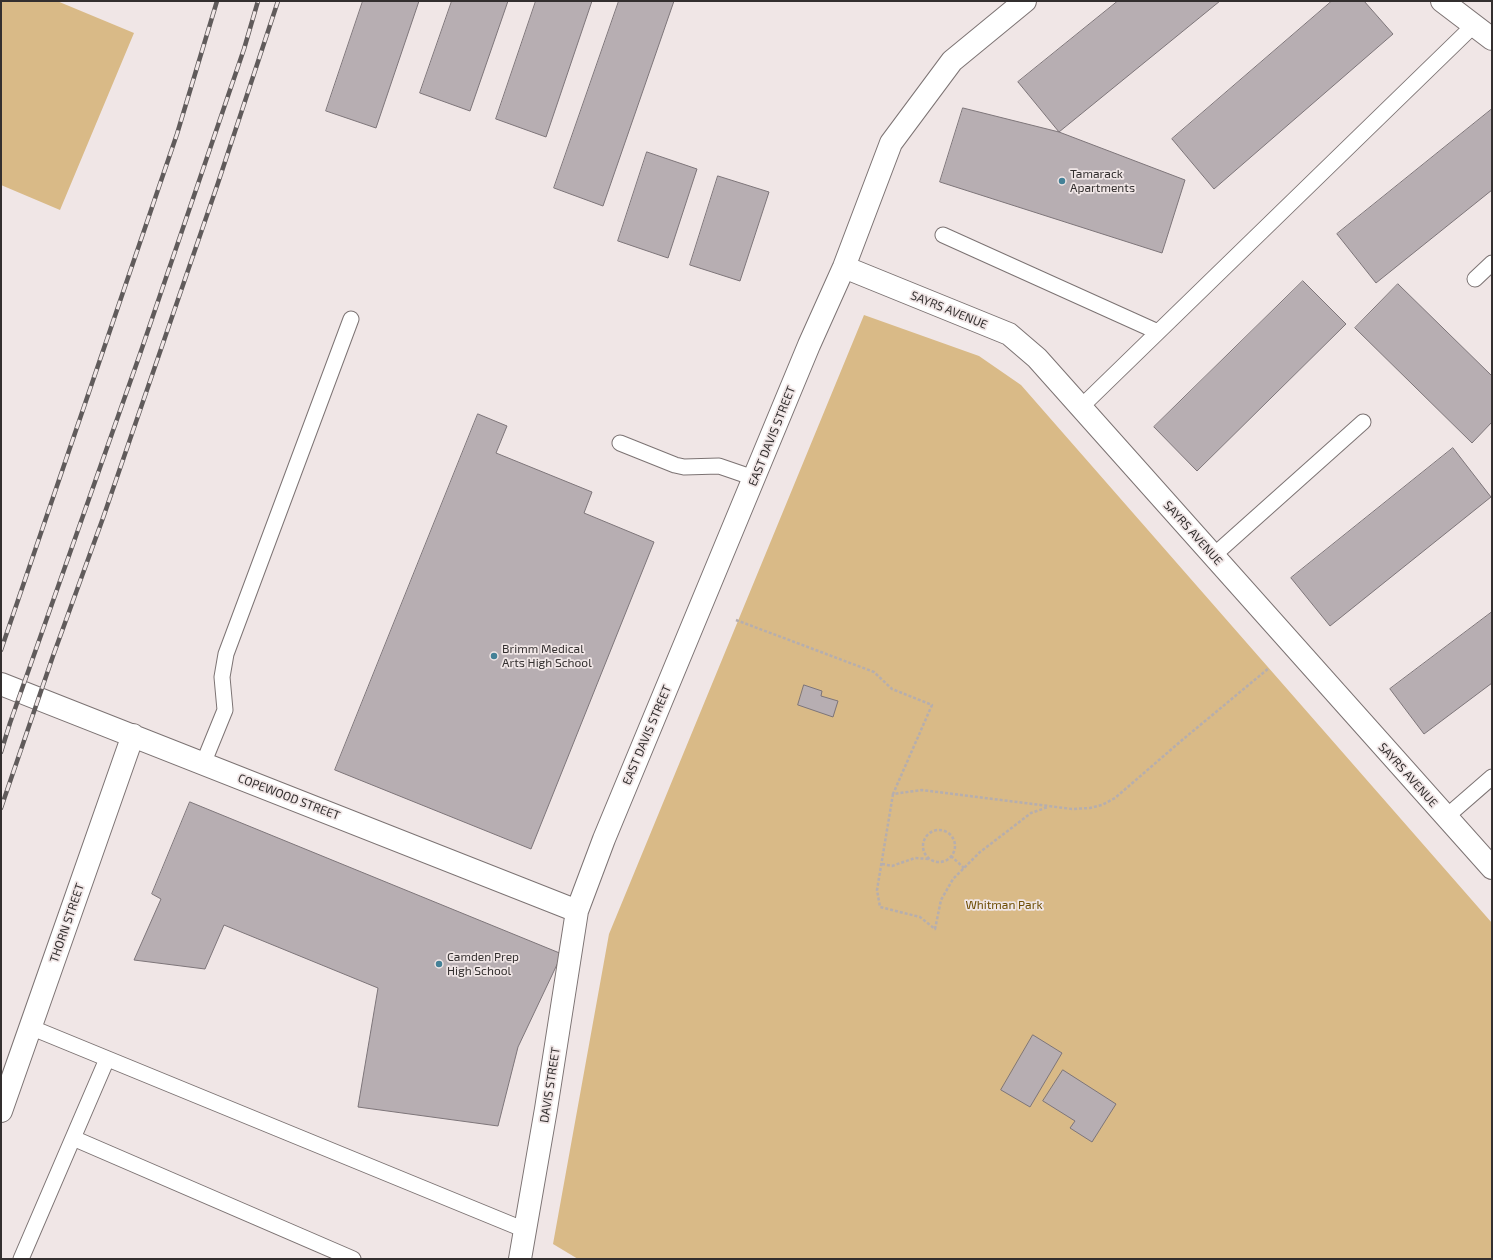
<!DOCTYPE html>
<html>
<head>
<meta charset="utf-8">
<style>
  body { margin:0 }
  #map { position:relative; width:1493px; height:1260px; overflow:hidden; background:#f0e6e6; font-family:"Exo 2",sans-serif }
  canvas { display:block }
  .frame { position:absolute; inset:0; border:2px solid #332f2f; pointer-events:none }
</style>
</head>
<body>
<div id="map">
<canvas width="1493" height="1260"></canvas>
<div class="frame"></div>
</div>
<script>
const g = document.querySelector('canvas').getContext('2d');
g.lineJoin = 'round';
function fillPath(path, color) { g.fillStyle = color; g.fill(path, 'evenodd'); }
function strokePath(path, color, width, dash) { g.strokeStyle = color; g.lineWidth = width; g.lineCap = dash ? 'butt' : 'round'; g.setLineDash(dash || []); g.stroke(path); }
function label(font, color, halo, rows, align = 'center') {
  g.font = font + ' "Exo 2",sans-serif'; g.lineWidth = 3.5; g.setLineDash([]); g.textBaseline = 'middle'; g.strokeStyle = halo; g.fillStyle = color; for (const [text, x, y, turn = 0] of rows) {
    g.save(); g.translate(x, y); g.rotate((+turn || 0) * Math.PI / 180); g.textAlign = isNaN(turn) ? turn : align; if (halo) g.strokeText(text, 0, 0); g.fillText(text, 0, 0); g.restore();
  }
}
fillPath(new Path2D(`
  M1,1H57L134,33L60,210L1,185Z
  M864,315L979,356L1021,385L1492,923V1259H578L553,1244L609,934Z`), '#d9ba87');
const building = new Path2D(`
  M363,1H419L376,128L326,111Z
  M452,1H508L470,111L420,93Z
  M536,1H592L546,137L496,119Z
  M619,1H674L603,206L554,188Z
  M1118,1H1220L1059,132L1018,82Z
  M1332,1H1364L1393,34L1214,189L1172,139Z
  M963,108L1059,132L1185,180L1162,253L940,182Z
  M1492,109V190L1376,283L1337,234Z
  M647,152L697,169L668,258L618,241Z
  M718,176L769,192L740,281L690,265Z
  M1303,281L1346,324L1197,471L1154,427Z
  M1398,284L1492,376V422L1472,443L1355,328Z
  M478,414L507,426L496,453L592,492L584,513L654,542L531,849L335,770Z
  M1453,448L1491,497L1330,626L1291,578Z
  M1492,612V683L1424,734L1390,689Z
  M804,685L822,691L821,696L838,701L833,717L798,705Z
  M190,802L562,954L518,1047L498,1126L358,1107L378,988L224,925L205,969L134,960L161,899L152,894Z
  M1033,1035L1062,1053L1030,1107L1001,1090Z
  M1063,1070L1116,1104L1092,1142L1070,1128L1075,1121L1043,1101Z`);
fillPath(building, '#b7aeb2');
strokePath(building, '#7d7579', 1);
const lane = new Path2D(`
  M943,235L1158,332
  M1475,279L1492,263
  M1081,407L1474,25
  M620,443L675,465L684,467L719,466L754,478
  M1213,556L1363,422
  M203,764L225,710L222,677L226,654L351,319
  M1446,817L1492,777
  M30,1027L525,1230
  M107,1059L73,1138L353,1259
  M21,1259L73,1138`);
const street = new Path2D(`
  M1442,1L1492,39
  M844,267L1009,334L1037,358L1492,868
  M1,684L577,911
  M1,1111L133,735
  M520,1259L546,1109L577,911L604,839L809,345L844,267L891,143L952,61L1025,1`);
strokePath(lane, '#7c7373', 17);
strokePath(street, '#7c7373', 24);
strokePath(new Path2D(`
  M736,620L874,672L892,689L932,705L893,794L922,790L1072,809L1090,808L1102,805L1115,798L1181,741L1269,668
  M893,794L877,890L880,907L920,917L935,929L941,900L953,879L980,852L1005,833L1031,813L1048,807
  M923 846a16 16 0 1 1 32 0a16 16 0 1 1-32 0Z
  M951,856L964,868
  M882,864L892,866L915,858L929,859`), '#b6aeae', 2.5, [3, 2]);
strokePath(lane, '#fff', 15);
strokePath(street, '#fff', 22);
const rail = new Path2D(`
  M1,650L177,134L217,1
  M1,752L10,723L140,354L244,49L258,1
  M1,808L53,656L103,518L218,183L278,1`);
strokePath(rail, '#605b5b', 4.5);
strokePath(rail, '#f0e6e6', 3, [9]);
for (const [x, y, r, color] of [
  [1062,181,4,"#448197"],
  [494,656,4,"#448197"],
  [439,964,4,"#448197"]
]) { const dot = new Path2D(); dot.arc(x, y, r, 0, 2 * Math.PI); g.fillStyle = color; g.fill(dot); strokePath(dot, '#f0e6e6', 1.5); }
label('12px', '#332f2f', '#f0e6e6', [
  ["Tamarack",1070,174],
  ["Apartments",1070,188],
  ["Brimm Medical",502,649],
  ["Arts High School",502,663],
  ["Camden Prep",447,957],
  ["High School",447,971]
], 'left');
label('12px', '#332f2f', '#f0e6e6', [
  ["SAYRS AVENUE",949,310,22],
  ["EAST DAVIS STREET",772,436,-68],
  ["SAYRS AVENUE",1193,533,48],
  ["EAST DAVIS STREET",647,735,-67],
  ["SAYRS AVENUE",1408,775,48],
  ["COPEWOOD STREET",289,797,21],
  ["THORN STREET",67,923,-71],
  ["DAVIS STREET",550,1085,-81]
]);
label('12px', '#6d4d05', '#f0e6e6', [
  ["Whitman Park",1004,905]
]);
</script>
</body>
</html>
